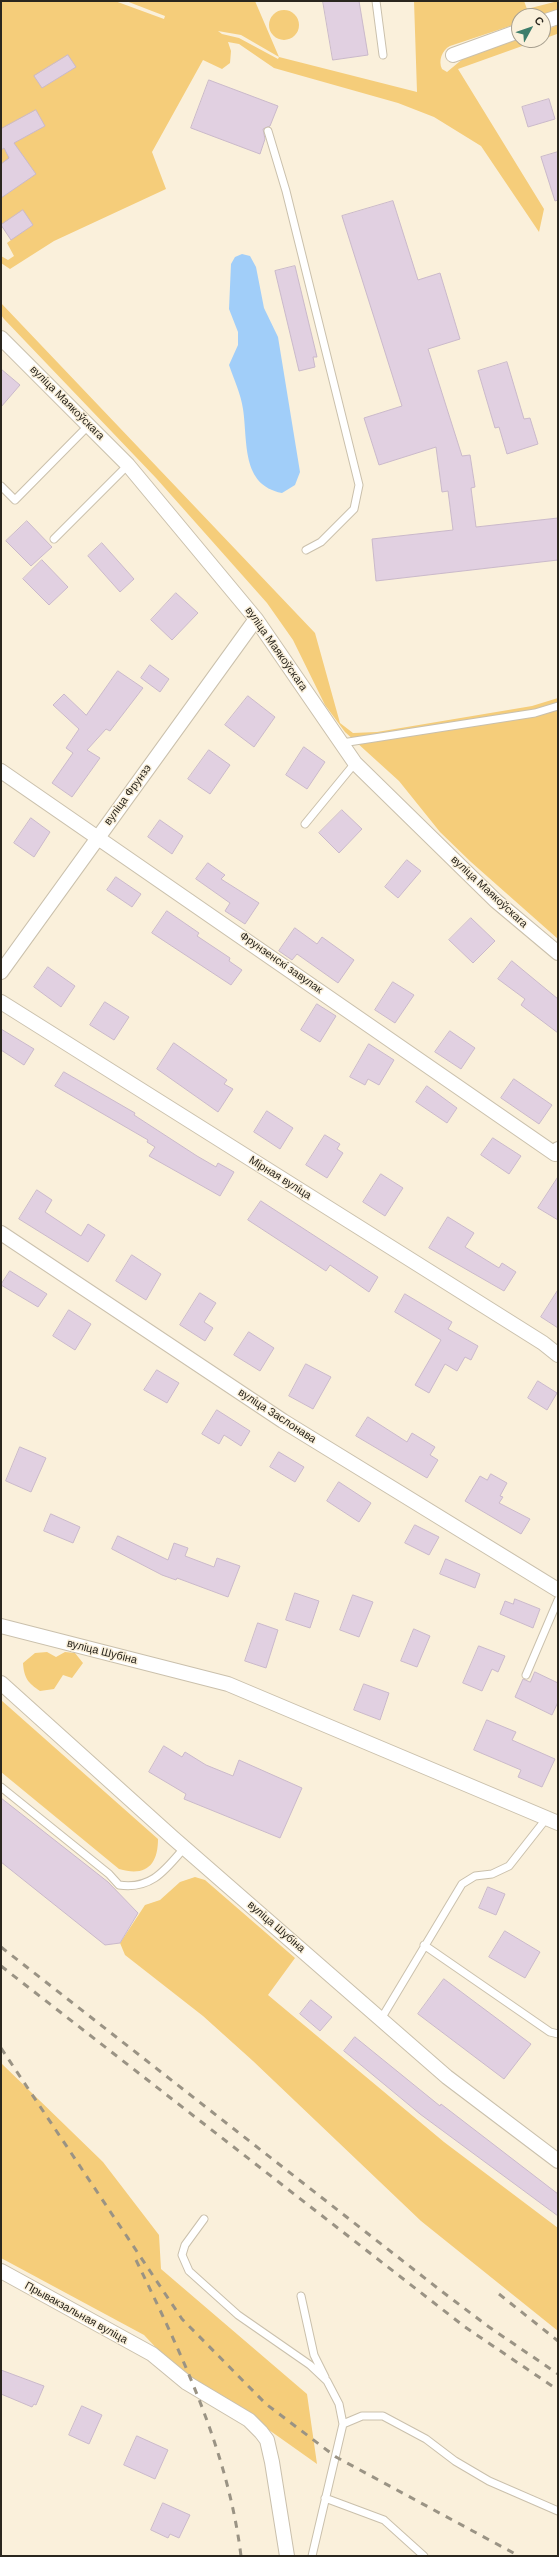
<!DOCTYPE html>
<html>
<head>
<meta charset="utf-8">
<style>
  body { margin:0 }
  #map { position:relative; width:559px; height:2557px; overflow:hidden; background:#faf0db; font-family:Arial,sans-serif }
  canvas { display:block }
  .frame { position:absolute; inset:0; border:2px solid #2a261e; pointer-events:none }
  .north { position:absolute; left:511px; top:8px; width:40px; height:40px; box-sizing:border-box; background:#faf0db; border:1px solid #a79f8f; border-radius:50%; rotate:50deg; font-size:11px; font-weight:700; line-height:16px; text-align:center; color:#2a261e }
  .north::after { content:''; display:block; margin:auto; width:14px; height:18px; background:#3d7d6b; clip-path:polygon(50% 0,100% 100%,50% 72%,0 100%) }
</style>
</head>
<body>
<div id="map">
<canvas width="559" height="2557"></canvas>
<div class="frame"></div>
<div class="north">С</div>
</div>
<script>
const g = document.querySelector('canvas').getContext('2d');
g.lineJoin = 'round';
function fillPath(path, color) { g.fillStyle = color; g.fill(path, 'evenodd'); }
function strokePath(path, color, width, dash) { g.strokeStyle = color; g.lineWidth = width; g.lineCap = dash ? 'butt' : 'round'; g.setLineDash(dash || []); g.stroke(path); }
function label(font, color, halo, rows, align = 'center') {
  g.font = font + ' Arial,sans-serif'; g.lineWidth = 3; g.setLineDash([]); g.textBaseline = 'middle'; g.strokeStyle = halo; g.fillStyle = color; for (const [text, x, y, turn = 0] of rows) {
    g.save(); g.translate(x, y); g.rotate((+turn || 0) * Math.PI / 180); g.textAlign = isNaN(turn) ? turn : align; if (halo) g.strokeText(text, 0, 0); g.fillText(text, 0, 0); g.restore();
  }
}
fillPath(new Path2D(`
  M1,1H115L164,19L165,16L126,1H255L279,57L417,92L414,1H524L527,9L558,1V10L541,16H519V23L450,46C442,50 438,61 442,69L447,72L465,57L519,39L539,40L458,69L544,209L539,232L481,146L434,117L398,103L274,68L239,44L228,42L231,51L230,63L222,69L203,60L152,152L166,189L54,241L10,269L1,263V256L8,260L14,256L7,243L11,240L1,225ZM218,31L241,35L279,57L278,59L239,38L222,34Z
  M269 25a15 15 0 1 1 30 0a15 15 0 1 1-30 0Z
  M558,25V35L557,34L543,39V31Z
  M1,303L315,633L340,723L353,733L377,732L532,706L558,698V939L471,862L440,832L399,781L345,732L325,705L293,640L267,603L156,478L4,319L1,315Z
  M47,1652L56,1657L65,1652L75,1653L83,1663L72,1678L63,1675L54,1689L40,1691C28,1683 24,1678 23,1663L35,1653Z
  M1,1700L158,1839C158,1865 146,1877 119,1869L1,1772Z
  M195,1877L205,1880L295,1958L268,1995L444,2142L558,2228V2331L421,2221L253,2061L203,2016L125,1955L120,1943L145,1905L160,1900L180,1882Z
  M1,2063L103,2162L159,2235L161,2269L307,2394L317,2464L238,2408L179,2372L144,2335L1,2258Z`), '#f5cd7a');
fillPath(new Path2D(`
  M242,254L250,256L256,267L264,308L278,337L300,472L295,485L282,493C241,485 248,442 243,409C241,394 234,380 229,365L238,345V332L229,309L231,264L235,257Z`), '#a1cef9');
const building = new Path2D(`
  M323,1H359L368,55L333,60Z
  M68,55L76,67L42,88L34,76Z
  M209,80L278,106L270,126L263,129L265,139L260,154L191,128Z
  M549,99L555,119L528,127L522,107Z
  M36,110L45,126L14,143L36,174L1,198V164L9,158L4,148L1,150V129Z
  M558,152V200L555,201L541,157Z
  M393,201L418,280L440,273L460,339L428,349L462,456L470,455L475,487L471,488L476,527L558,518V560L376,581L372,539L453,530L448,491L442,492L436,447L379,465L364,418L402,406L342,216Z
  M23,210L33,225L11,240L1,225Z
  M295,266L317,357H313L315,367L299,371L275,271Z
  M507,362L524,419L530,418L538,444L507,454L499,427L495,428L478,371Z
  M1,369L20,385L1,407Z
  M27,521L52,547L31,566L6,541Z
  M102,543L134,579L120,592L88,556Z
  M42,560L68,587L49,605L23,579Z
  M176,593L198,613L172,640L151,620Z
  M150,665L169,679L160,692L141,678Z
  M118,671L143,688L110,731L106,729L87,750L100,758L72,797L52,783L73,753L66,748L79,729L53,705L64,694L86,715Z
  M248,696L275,717L254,747L225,725Z
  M304,747L325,762L307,789L286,775Z
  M209,750L230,765L210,794L188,779Z
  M342,810L362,829L339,853L319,833Z
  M31,818L50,832L34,857L14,843Z
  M160,820L183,836L172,854L148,837Z
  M407,860L421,871L398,898L385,887Z
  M208,863L225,875L221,879L259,903L245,924L225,911L230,903L196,879Z
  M116,877L141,894L132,907L107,890Z
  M167,911L199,933L197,936L230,958L229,961L242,970L231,985L152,933Z
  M471,918L495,941L473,963L449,940Z
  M295,928L317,944L322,937L354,960L338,983L297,954L292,960L279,951Z
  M512,961L558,999V1033L521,1005L525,999L498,979Z
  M48,967L75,986L61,1007L34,987Z
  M393,982L414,995L395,1023L375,1010Z
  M105,1002L129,1017L114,1040L90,1025Z
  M317,1004L336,1016L320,1042L301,1030Z
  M1,1029L34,1049L24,1065L1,1050Z
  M450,1031L475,1048L461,1069L435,1052Z
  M174,1043L227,1080L224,1084L233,1089L218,1112L157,1069Z
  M369,1044L394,1060L379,1085L368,1079L365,1085L350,1077Z
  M64,1072L135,1113L134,1115L197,1156L216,1167L218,1163L234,1172L220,1196L149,1156L155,1147L147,1142L148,1140L55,1086Z
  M514,1079L552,1105L539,1124L501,1098Z
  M427,1086L457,1108L447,1123L416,1102Z
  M267,1111L293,1128L280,1149L254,1132Z
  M325,1135L340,1144L337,1149L343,1153L327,1178L306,1165Z
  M493,1138L521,1156L509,1174L481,1155Z
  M381,1174L403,1188L385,1216L363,1202Z
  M558,1177V1220L538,1208Z
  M37,1190L52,1200L45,1212L81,1236L88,1224L105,1235L88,1262L19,1219Z
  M261,1201L378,1277L369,1292L330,1265L326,1271L248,1220Z
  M448,1217L474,1233L465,1247L499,1268L502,1263L516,1272L504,1291L429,1248Z
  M132,1255L161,1274L146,1300L116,1281Z
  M10,1271L47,1294L38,1307L1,1285Z
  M558,1290V1328L541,1317Z
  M200,1293L216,1303L204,1322L213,1328L205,1341L180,1325Z
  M405,1294L452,1322L448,1329L478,1346L471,1360L465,1357L457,1371L445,1364L429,1393L415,1385L441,1340L395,1312Z
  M69,1310L91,1324L75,1350L53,1336Z
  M249,1332L274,1348L260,1371L234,1355Z
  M306,1364L331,1377L313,1409L289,1396Z
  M157,1370L179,1383L167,1403L144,1390Z
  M538,1381L557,1393L547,1410L528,1398Z
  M217,1410L250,1431L241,1446L224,1435L219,1444L202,1434Z
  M368,1417L407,1442L412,1433L435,1447L430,1455L438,1460L427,1478L356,1436Z
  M20,1447L46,1458L31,1492L6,1481Z
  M279,1452L304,1467L295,1482L270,1467Z
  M491,1474L507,1483L500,1496L503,1497L499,1503L530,1519L521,1534L465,1501L480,1476L487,1480Z
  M339,1482L371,1503L359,1522L327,1501Z
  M51,1514L80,1527L73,1543L44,1531Z
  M415,1525L439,1537L429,1555L405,1543Z
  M118,1536L168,1560L174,1543L188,1548L185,1556L214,1567L217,1558L240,1566L228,1597L177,1578L176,1580L162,1575L112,1549Z
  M446,1559L480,1574L475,1588L440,1574Z
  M295,1593L319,1601L310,1628L286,1620Z
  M353,1595L373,1602L359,1637L340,1630Z
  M515,1599L540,1609L533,1628L500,1614L505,1601L513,1604Z
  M258,1623L278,1630L266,1668L245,1661Z
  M414,1629L430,1636L417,1667L401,1661Z
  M479,1646L505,1656L498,1672L492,1669L482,1691L463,1683Z
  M535,1672L558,1683V1702L552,1715L515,1697L523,1679L530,1682Z
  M364,1684L389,1693L380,1720L354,1710Z
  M487,1720L516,1732L512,1740L555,1759L542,1787L518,1777L521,1770L474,1750Z
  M164,1746L182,1757L185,1752L206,1765L233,1776L239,1760L302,1788L280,1838L184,1799L186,1794L149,1772Z
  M1,1798L108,1882L138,1913L120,1943L105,1945L1,1862Z
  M488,1887L505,1894L496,1915L479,1908Z
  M505,1931L540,1952L525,1978L489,1957Z
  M444,1979L531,2044L504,2079L418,2014Z
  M311,2000L332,2017L320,2031L300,2014Z
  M355,2037L440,2106L441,2104L558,2194V2216L420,2114L344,2051Z
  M1,2370L44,2386L36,2405L34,2404L32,2407L1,2394Z
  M82,2406L102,2415L89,2444L69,2435Z
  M137,2436L168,2450L155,2479L124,2465Z
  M163,2503L190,2515L179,2538L170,2534L168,2538L151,2530Z`);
fillPath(building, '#e1d0e1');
strokePath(building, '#cab9ca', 1);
const lane = new Path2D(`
  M376,1L383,55
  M268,131L286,191L359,485L354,509L321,542L306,550
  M1,486L15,500L89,425
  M54,539L128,465
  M342,743L535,713L558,706
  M305,824L355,763
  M526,1675L558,1600
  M1,1787L109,1874L119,1885C152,1890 166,1869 185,1847
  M424,1945L550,2032L558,2034
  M381,2019L462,1884L475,1876L492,1874L509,1866L546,1819
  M204,2219L185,2245L182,2255L189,2271L238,2315L310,2365L327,2381L339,2404L343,2424L312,2556
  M301,2296L314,2355L325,2377
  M343,2424L362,2416H383L426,2439L455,2461L489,2481L558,2511
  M325,2498L384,2520L424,2556`);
const street = new Path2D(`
  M543,22L558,17
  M453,55L519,31
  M1,338L128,465L256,619L355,763L496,901L558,953
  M1,771L555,1154L558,1149
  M1,972L256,619
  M1,1002L543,1343L558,1355
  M1,1233L283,1421L558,1590
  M1,1626L228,1684L558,1823
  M1,1683L172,1837L447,2077L558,2161
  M1,2271L152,2354L187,2383L249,2420L261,2432L267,2440L272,2462L287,2556`);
strokePath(lane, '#cac0ac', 9);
strokePath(street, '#cac0ac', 16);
strokePath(lane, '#fff', 7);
strokePath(street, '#fff', 14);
strokePath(new Path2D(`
  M1,1947L440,2290L489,2327L558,2374
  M1,1966L465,2327L558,2390
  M1,2048L182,2319L266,2404L336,2457L519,2556
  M136,2260C182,2355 228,2451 241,2556
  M499,2294L558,2341`), '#9a9384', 3, [7, 7]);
label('11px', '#2a261e', '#faf0db', [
  ["вуліца Маякоўскага",67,403,45],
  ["вуліца Маякоўскага",276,649,55],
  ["вуліца Фрунзэ",128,795,-54],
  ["вуліца Маякоўскага",489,892,43],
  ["Фрунзенскі завулак",281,963,35],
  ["Мірная вуліца",280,1178,32],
  ["вуліца Заслонава",277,1416,33],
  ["вуліца Шубіна",102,1652,14],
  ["вуліца Шубіна",276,1927,41],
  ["Прывакзальная вуліца",76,2313,29]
]);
</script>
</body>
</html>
